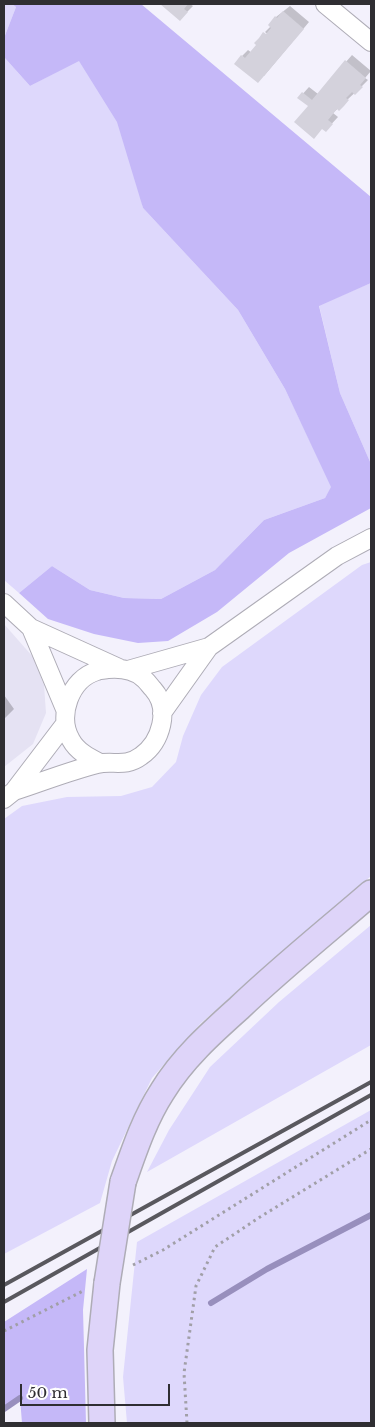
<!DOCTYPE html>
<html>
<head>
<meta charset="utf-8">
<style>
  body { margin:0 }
  #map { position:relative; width:375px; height:1427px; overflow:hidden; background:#f3f1fc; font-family:"Libre Baskerville",serif }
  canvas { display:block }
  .frame { position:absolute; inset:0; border:5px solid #2f2e32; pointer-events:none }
  .scale { position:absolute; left:20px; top:1384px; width:150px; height:22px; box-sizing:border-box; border:2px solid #2f2e32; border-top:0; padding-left:6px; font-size:15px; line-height:18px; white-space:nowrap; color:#2f2e32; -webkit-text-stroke:4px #fff; paint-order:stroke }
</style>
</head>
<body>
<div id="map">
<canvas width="375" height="1427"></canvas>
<div class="frame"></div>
<div class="scale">50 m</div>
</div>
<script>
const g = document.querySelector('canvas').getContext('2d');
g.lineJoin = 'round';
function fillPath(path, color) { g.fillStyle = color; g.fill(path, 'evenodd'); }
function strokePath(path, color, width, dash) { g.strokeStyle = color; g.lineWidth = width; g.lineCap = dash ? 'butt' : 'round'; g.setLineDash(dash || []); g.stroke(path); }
fillPath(new Path2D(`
  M4,624L33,657L44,685L46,713L33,744L4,767Z`), '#e5e2f3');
fillPath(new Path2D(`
  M4,4H12L16,7L4,38Z
  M4,57L30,86L79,60L125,120L143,208L238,310L285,389L332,487L325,498L264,520L215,570L161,599L124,598L90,590L52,566L19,593L4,580Z
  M371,283V464L340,393L319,305Z
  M371,562V876L201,1023L152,1078L112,1161L100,1203L4,1254V819L22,806L67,797L121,796L152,787L176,762L183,736L201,695L222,667L362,565Z
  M371,925V1045L147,1172L169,1130L210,1067L279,1002Z
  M371,1110V1423H127L123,1377L137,1242Z`), '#ded8fc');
fillPath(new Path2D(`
  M12,4H141L371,197V283L319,306L340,393L371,464V508L289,553L217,612L168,641L138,643L94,634L48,619L19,593L52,566L90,590L124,598L161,599L215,570L264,520L325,498L331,487L285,389L238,310L143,208L117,122L79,61L30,86L4,57V38L16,7Z
  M87,1269L83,1310L86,1423H22L20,1398L4,1409V1322Z`), '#c5b8f8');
fillPath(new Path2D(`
  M162,4H190L193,6L180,19Z
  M290,6L309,22L264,76L242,56L248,50L252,53L271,37L265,32L271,26L276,17Z
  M352,55L371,71L365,78L368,80L361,87L333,113L338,117L326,130L309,106L299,98L309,87L318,94Z
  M4,695L14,709L4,719Z`), '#0003');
strokePath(new Path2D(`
  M211,1303L267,1269L371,1215
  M4,1409L20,1398`), '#988fbd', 6);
fillPath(new Path2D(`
  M160,4H188L184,9L188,12L180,21Z
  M283,11L304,29L258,83L234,64L241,55L245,58L256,45L254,43L259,38L263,32L266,34L271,28L268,25L275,16L277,18Z
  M345,60L366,78L360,85L363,87L355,95L352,92L346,98L349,100L344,106L339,111L337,109L328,120L333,124L326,132L322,129L314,139L294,122L308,106L297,98L302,92L312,100Z`), '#d4d2dc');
const street = new Path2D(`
  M325,4L371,42
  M4,603L31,628L119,668
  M31,628L65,709
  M128,670L209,647
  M162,713L209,647L337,556L371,538
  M14,791L65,724
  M4,799L14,791C42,782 69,771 97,764C113,760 125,768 141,756C161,742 171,709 153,689C150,686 147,681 143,678C133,669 120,668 108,669C104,670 100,670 97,671C70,679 57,716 71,740C77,751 88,757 100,763`);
const secondary = new Path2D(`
  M123,1182C134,1151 144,1120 162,1092C182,1059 211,1033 239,1008C281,968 327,931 371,893
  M102,1423L100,1350L107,1283`);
strokePath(street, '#aeacb6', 20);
strokePath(secondary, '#aeacb6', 28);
strokePath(new Path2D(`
  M133,1265L163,1250L371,1120
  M4,1331L85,1290
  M187,1423L184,1373L196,1286L215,1247L260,1217L371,1149`), '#a19fa7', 3, [2.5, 4]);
strokePath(street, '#fff', 18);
strokePath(secondary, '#ded4f9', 25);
strokePath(new Path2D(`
  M4,1285L371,1082
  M4,1302L371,1095`), '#59585e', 4);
const secondaryBridge = new Path2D(`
  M107,1283L123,1182`);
strokePath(secondaryBridge, '#aeacb6', 28, []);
strokePath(secondaryBridge, '#ded4f9', 25);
</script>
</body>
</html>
